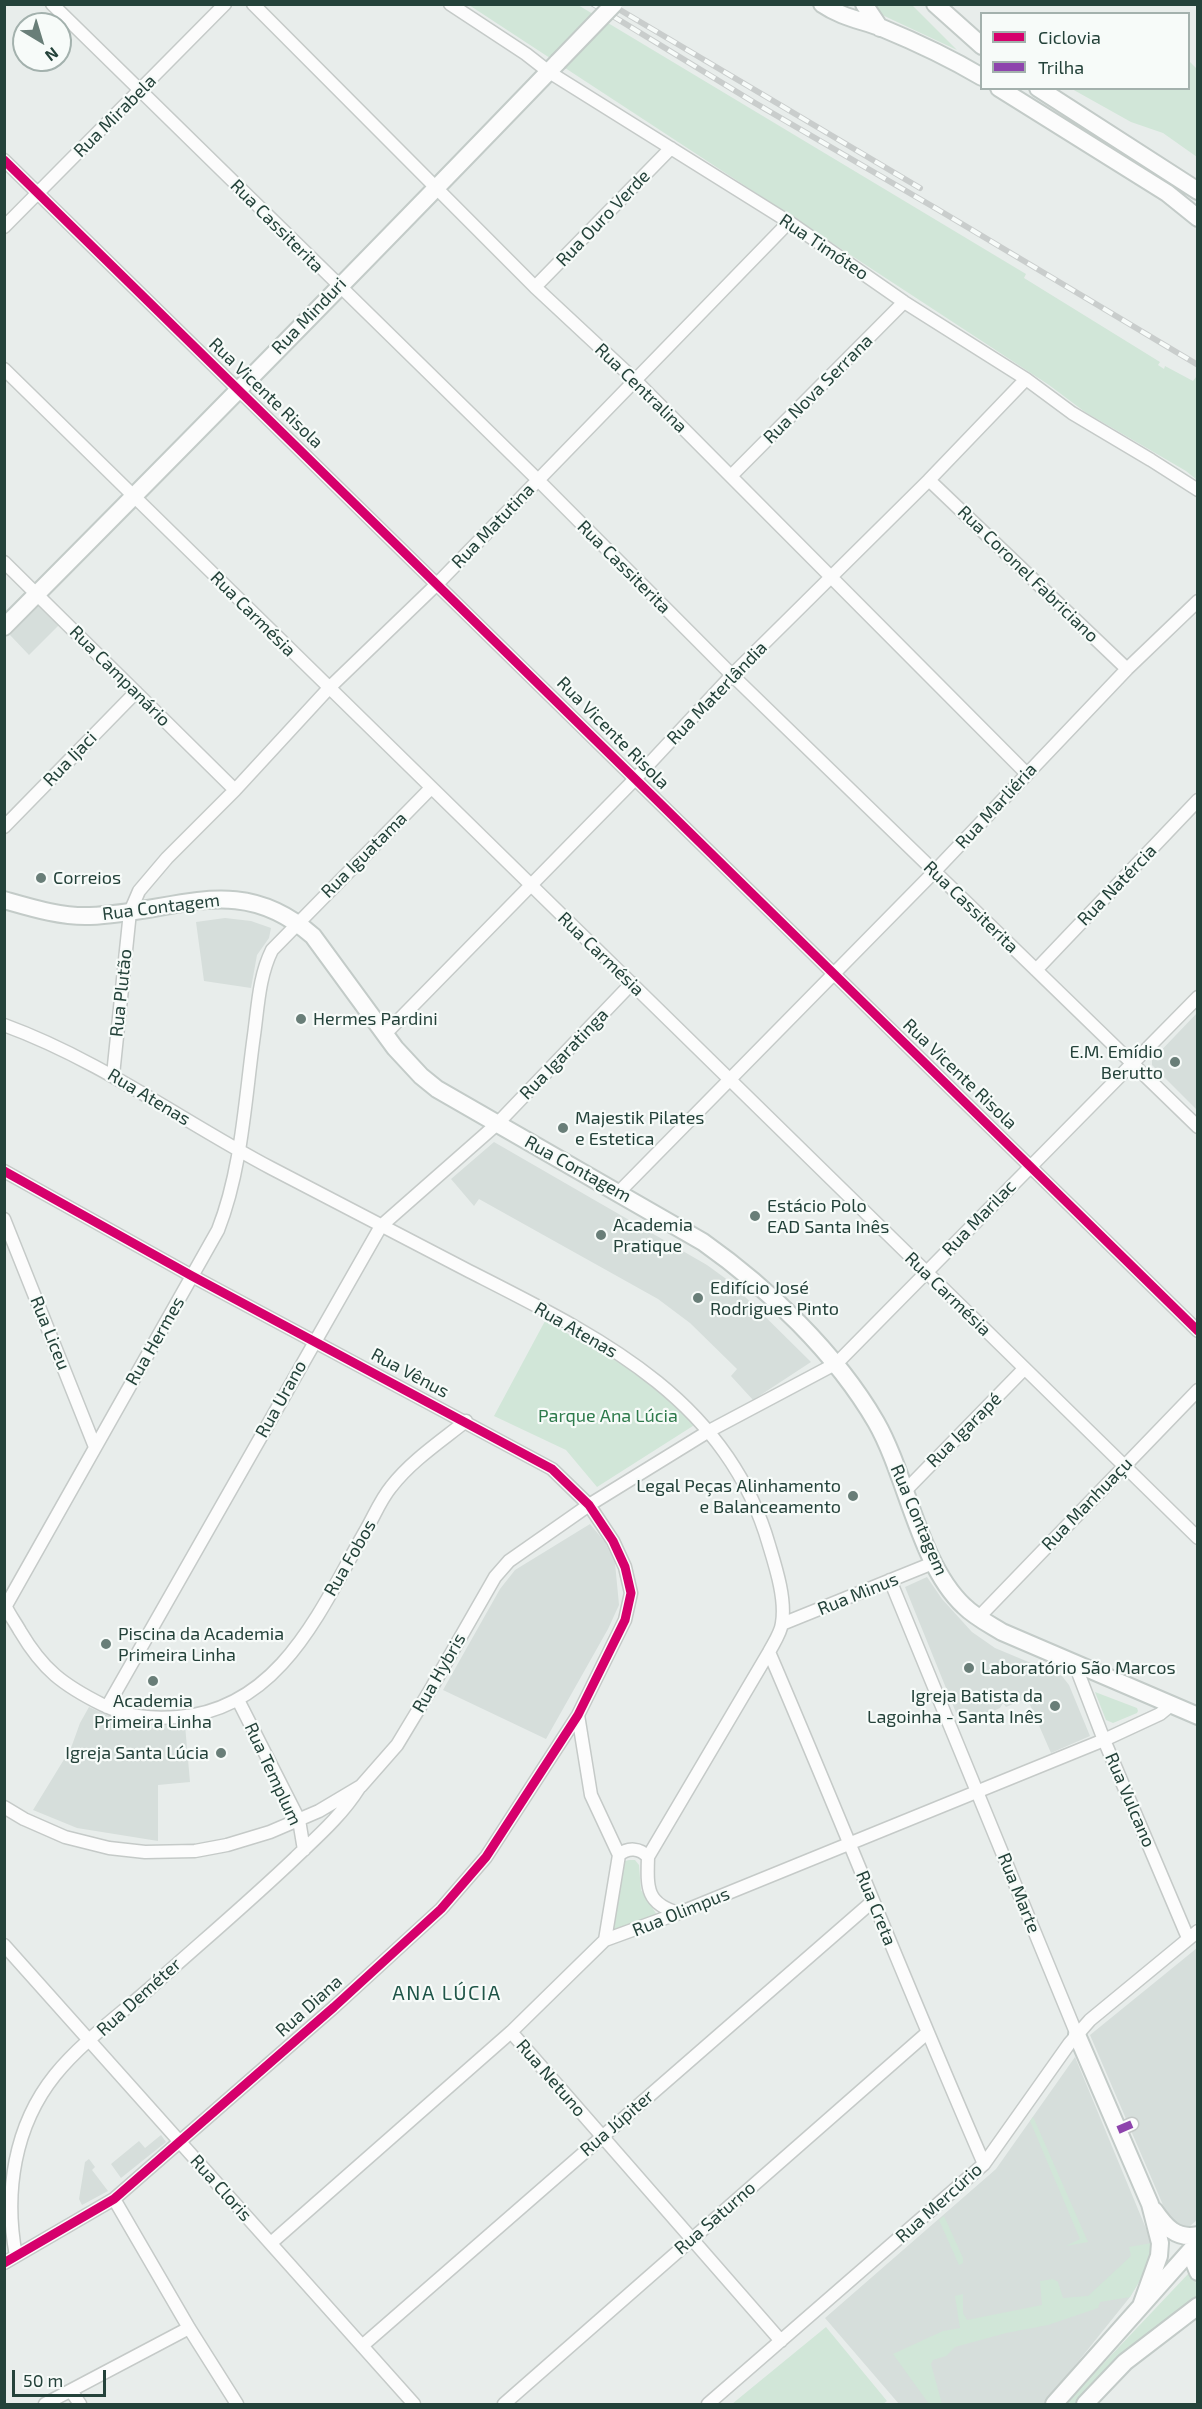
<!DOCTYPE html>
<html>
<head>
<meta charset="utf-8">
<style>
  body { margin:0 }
  #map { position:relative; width:1202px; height:2409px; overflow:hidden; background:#e8edeb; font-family:"Exo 2",sans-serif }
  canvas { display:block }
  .frame { position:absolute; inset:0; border:6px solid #24423a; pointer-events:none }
  .legend { position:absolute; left:980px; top:12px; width:210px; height:78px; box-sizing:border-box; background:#f7fbf9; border:2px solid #a3b1ad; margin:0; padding:8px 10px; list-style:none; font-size:18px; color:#24423a }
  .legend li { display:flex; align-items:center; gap:12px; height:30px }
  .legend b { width:30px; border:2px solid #a3b1ad }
  .north { position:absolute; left:12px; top:12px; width:60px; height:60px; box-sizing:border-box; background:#f7fbf9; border:2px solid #a3b1ad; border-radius:50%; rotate:142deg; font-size:16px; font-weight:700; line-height:24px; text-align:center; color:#24423a }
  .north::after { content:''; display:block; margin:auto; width:21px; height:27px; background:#697e78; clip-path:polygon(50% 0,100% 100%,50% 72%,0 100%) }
  .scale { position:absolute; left:12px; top:2370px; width:94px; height:27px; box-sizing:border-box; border:3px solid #24423a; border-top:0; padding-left:8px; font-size:18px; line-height:21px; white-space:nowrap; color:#24423a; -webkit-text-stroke:4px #f7fbf9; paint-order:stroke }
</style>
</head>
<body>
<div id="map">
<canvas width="1202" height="2409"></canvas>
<div class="frame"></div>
<ul class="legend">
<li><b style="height:8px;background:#d6006c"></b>Ciclovia</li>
<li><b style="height:8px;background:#8e44ad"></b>Trilha</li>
</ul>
<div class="north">N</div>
<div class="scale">50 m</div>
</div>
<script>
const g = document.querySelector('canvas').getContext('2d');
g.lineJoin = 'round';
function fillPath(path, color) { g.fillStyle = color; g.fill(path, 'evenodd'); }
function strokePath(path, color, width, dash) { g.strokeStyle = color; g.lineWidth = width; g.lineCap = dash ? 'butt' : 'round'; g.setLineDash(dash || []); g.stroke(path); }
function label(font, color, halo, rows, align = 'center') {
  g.font = font + ' "Exo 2",sans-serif'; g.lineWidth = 4.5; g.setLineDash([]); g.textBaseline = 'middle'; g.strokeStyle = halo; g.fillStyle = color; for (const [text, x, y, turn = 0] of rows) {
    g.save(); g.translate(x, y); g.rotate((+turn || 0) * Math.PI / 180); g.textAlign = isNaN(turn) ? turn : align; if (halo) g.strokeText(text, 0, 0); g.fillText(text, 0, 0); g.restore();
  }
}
fillPath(new Path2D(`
  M44,601L62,622L29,655L10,635Z
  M225,918L251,921L271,928L269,938L257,955L251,988L204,981L196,922Z
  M1197,1013V1110L1152,1065V1060Z
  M494,1142L707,1265L729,1281L811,1362L753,1400L731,1376L737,1369L690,1323L658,1299L479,1199L474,1206L451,1179Z
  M590,1524L605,1542L615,1563L619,1605L608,1629L546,1739L443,1690L500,1589L515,1570Z
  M927,1577L942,1599L972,1632L995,1648L1062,1676L1069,1685L1090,1736L1051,1753L1027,1698L1006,1707L1003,1703L1000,1708L961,1725L905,1587Z
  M89,1707L117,1720L136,1725H185L190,1782L158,1785V1841L77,1828L33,1810L71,1748L80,1723Z
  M1197,1948L1198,2219L1189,2227L1180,2229L1172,2224L1166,2212L1090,2035Z
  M1075,2057L1152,2243L1145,2272L1130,2297L1044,2404H899L825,2318L996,2169Z
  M161,2135L166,2142L121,2178L111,2164L139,2141L145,2148Z
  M89,2159L95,2167L92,2170L108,2191L82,2205L79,2199L85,2162Z`), '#d6dedb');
fillPath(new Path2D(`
  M469,5H578L1026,274L1024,278L1160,362L1158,365L1164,369L1165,366L1193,381L1196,377L1197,378V480L1186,471L1085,412L1049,385Z
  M873,5H912L957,50L878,13Z
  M1189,61L1197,69V157L1163,133L1131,122L1072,89L1188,88Z
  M545,1321L638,1373L696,1424L597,1487L566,1450L494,1416Z
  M1095,1692L1137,1708L1138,1711L1137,1713L1113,1723L1106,1720Z
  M629,1860H635L639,1865L641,1890L657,1915L612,1931L610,1927L625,1861Z
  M1033,2117L1035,2121L1088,2242L1066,2246L1080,2239L1030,2121Z
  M944,2216L963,2258V2263L959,2265L939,2220Z
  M1152,2243L1145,2272L1130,2297L1100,2302L1098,2308L1048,2325L1006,2333L955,2347L946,2356L933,2360L931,2364L942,2404H929L893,2354L943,2331L960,2328L955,2296L963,2294V2313L967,2320L1042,2305L1040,2281L1053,2279L1058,2282L1063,2298L1088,2296L1131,2256L1129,2247Z
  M1188,2274L1197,2284V2296L1123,2354L1075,2404H1065Z
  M826,2327L887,2401L883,2404H732Z`), '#d1e6d8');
const street = new Path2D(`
  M52,4L538,480L732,675L1198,1127
  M253,4L535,287L636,381L1026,773
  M450,4L526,54L549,72L789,222L904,302L1026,379L1072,413L1151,460L1198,490
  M4,160L1198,1331
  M4,227L225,4
  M535,287L671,148
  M4,369L1198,1538
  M731,476L904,302
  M929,480L1127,669
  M4,562L235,790
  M4,827L136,692
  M1036,970L1198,800
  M4,1025C100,1060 182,1121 271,1168C336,1202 400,1235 465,1269C592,1334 726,1395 769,1545C776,1568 786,1599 782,1623C781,1633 773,1644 769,1652L648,1857
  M385,1034L636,778L732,675L929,480L1026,379
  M113,1075L130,912L139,891L167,858L235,790L329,688L438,583L789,222
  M4,1171L192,1276L552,1469L589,1505L613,1541L625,1567L631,1593L625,1620L578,1715L486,1857L441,1909L334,2007L114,2199L4,2263
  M619,1192L934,872L1127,669L1198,601
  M4,1219L95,1447
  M905,1491L1024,1369
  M890,1580L1077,2035
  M4,1603C8,1613 15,1622 20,1631C43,1670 63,1685 103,1705C128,1717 151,1719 178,1717C281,1709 321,1608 366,1530C374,1516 381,1499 391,1487C411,1461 441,1441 466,1421
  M4,1609L218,1230C242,1169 245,1099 254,1035C258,1006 259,976 272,950L431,788
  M978,1618L1198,1390
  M782,1624L933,1563
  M769,1652C842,1822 910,1994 984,2164
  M1074,1662L1104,1740L1188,1938
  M238,1700L299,1820L304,1850
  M107,1707L381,1226L497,1124L632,983
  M578,1715L591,1795L619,1855
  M4,1807L24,1819L65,1837L109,1848L145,1852L195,1851L227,1845L270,1832L319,1811L361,1786L397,1745L432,1687L495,1577L509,1561L589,1505L709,1431L837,1363L1198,997
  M619,1855C628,1847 640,1848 648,1857C647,1888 646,1904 679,1913
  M605,1940L619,1855
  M4,1945L414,2404
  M511,2032L781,2341
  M1118,2130L1132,2124
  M114,2199L189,2328L237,2404
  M271,2243L511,2032L605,1940L679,1913L1104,1740L1160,1714L1171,1705
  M16,2256C4,2193 14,2126 55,2075C81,2043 118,2016 149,1989C198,1945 248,1903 295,1858C318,1836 342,1815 359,1788
  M362,2346L873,1901
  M71,2391L80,2404
  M45,2404L189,2328
  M504,2404L927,2033
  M708,2404L984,2164L1069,2044L1090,2020L1198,1931`);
const secondary = new Path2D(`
  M822,4C841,17 861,20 882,28C916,42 950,58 982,77
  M864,4L880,28
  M935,4L982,46
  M999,88L1167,193L1198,218
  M1038,88L1198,191
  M4,627C190,440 375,252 558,62
  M4,900C32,908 61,917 90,916C176,913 238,870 313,936L395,1048L421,1076L437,1089L703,1242C768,1288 836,1353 876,1422C907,1476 919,1564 964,1606C975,1617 989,1624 1002,1632L1198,1716
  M1077,2035L1150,2204L1160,2243L1159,2256L1141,2306
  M1154,2210C1165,2226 1176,2240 1198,2235
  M1198,2257L1194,2262L1198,2272
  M1054,2404L1198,2242
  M1085,2404L1125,2362L1198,2306`);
strokePath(street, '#c5cac8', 15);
strokePath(secondary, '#c3cbc8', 20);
strokePath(street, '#fcfcfc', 12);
strokePath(secondary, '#fcfcfc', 16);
const rail = new Path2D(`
  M593,4L755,103L937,209L1198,365
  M610,4L920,188`);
strokePath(rail, '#c9cdcc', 6);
strokePath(rail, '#f7fbf9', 4, [11]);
const secondaryBridge = new Path2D(`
  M558,62L614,4`);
strokePath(secondaryBridge, '#c3cbc8', 20, []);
strokePath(secondaryBridge, '#fcfcfc', 16);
strokePath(new Path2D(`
  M1118,2130L1132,2124`), '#8e44ad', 8, [15, 8]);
strokePath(new Path2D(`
  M4,160L1198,1331
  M4,1171L192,1276L552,1469L589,1505L613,1541L625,1567L631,1593L625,1620L578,1715L486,1857L441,1909L334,2007L114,2199L4,2263`), '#d6006c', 9);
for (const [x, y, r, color] of [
  [41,878,6,"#697e78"],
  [301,1019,6,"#697e78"],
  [1175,1062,6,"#697e78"],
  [563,1128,6,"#697e78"],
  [755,1216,6,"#697e78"],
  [601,1235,6,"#697e78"],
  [698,1298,6,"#697e78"],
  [853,1496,6,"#697e78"],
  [106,1644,6,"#697e78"],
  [969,1668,6,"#697e78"],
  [153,1681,6,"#697e78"],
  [1055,1706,6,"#697e78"],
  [221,1753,6,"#697e78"]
]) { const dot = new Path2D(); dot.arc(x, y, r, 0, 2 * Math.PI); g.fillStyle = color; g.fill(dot); strokePath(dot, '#f7fbf9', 2); }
label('18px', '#24423a', '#f7fbf9', [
  ["Rua Mirabela",115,116,-45],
  ["Rua Ouro Verde",603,218,-46],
  ["Rua Cassiterita",277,226,45],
  ["Rua Timóteo",824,247,34],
  ["Rua Minduri",309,316,-46],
  ["Rua Centralina",641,388,44],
  ["Rua Nova Serrana",818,389,-45],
  ["Rua Vicente Risola",266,393,44],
  ["Rua Matutina",493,526,-46],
  ["Rua Cassiterita",624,567,45],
  ["Rua Coronel Fabriciano",1028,574,44],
  ["Rua Carmésia",253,614,45],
  ["Rua Campanário",120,676,45],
  ["Rua Materlândia",717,693,-46],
  ["Rua Vicente Risola",613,733,45],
  ["Rua Ijaci",70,759,-46],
  ["Rua Marliéria",996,806,-47],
  ["Rua Iguatama",364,855,-45],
  ["Rua Natércia",1117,885,-46],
  ["Rua Contagem",161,907,-7],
  ["Rua Cassiterita",971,907,44],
  ["Rua Carmésia",601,954,44],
  ["Rua Plutão",121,993,-84],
  ["Rua Igaratinga",564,1054,-46],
  ["Rua Vicente Risola",960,1074,44],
  ["Rua Atenas",149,1097,31],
  ["Rua Contagem",578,1169,29],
  ["Rua Marilac",979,1218,-46],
  ["Rua Carmésia",948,1294,44],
  ["Rua Atenas",576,1330,30],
  ["Rua Liceu",50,1333,68],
  ["Rua Hermes",155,1341,-60],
  ["Rua Vênus",410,1373,28],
  ["Rua Urano",281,1399,-61],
  ["Rua Igarapé",964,1430,-45],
  ["Rua Manhuaçu",1087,1504,-46],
  ["Rua Contagem",919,1520,67],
  ["Rua Fobos",350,1558,-60],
  ["Rua Minus",858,1594,-22],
  ["Rua Hybris",439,1673,-60],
  ["Rua Templum",273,1774,65],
  ["Rua Vulcano",1130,1800,67],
  ["Rua Marte",1019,1893,68],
  ["Rua Creta",876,1908,68],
  ["Rua Olimpus",681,1912,-22],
  ["Rua Deméter",139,1997,-42],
  ["Rua Diana",309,2006,-42],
  ["Rua Netuno",551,2078,49],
  ["Rua Júpiter",617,2123,-41],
  ["Rua Cloris",221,2188,48],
  ["Rua Mercúrio",939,2203,-42],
  ["Rua Saturno",715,2218,-41]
]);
label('18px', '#24423a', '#f7fbf9', [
  ["Correios",53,878],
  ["Hermes Pardini",313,1019],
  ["E.M. Emídio",1163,1052,"right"],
  ["Berutto",1163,1073,"right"],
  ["Majestik Pilates",575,1118],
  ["e Estetica",575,1139],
  ["Estácio Polo",767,1206],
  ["EAD Santa Inês",767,1227],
  ["Academia",613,1225],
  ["Pratique",613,1246],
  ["Edifício José",710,1288],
  ["Rodrigues Pinto",710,1309],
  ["Legal Peças Alinhamento",841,1486,"right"],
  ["e Balanceamento",841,1507,"right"],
  ["Piscina da Academia",118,1634],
  ["Primeira Linha",118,1655],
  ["Laboratório São Marcos",981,1668],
  ["Igreja Batista da",1043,1696,"right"],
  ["Lagoinha - Santa Inês",1043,1717,"right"],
  ["Academia",153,1701,"center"],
  ["Primeira Linha",153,1722,"center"],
  ["Igreja Santa Lúcia",209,1753,"right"]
], 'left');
label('18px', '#2d7a4b', '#f7fbf9', [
  ["Parque Ana Lúcia",608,1416]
]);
g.letterSpacing = '1.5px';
label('20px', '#1f5548', '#f7fbf9', [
  ["ANA LÚCIA",447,1993]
]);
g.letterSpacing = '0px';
</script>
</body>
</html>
